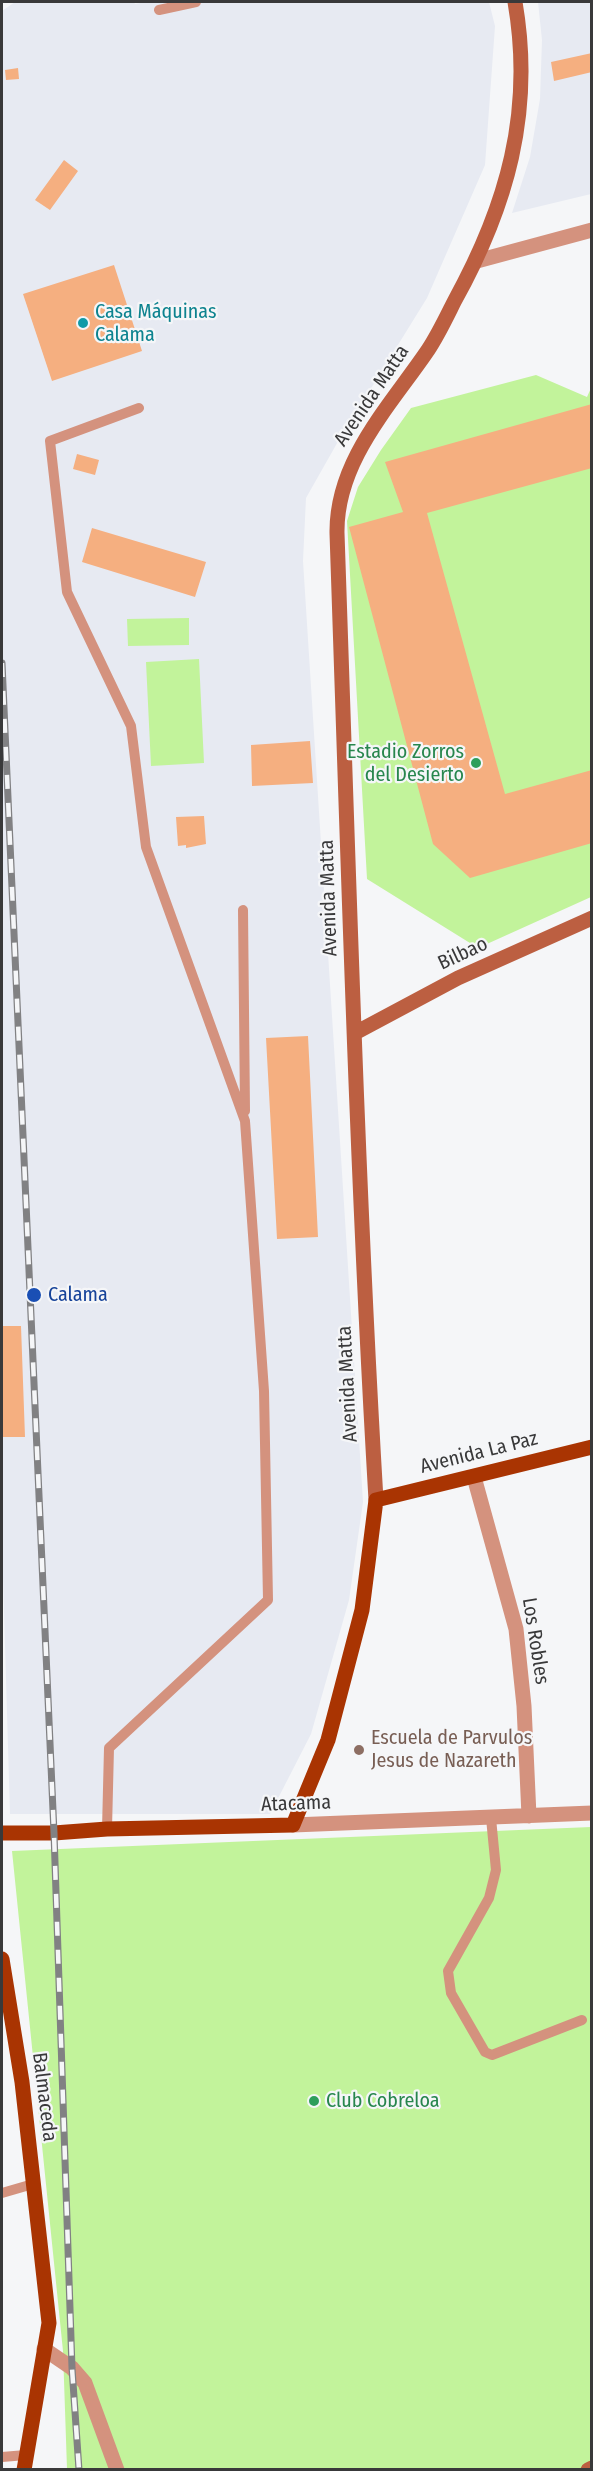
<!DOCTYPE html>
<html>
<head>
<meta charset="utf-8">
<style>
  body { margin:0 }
  #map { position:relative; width:593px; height:2471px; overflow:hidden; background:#f5f6f8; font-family:"Fira Sans Condensed",sans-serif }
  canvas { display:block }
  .frame { position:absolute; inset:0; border:3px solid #39393a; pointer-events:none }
</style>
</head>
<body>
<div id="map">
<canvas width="593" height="2471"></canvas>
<div class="frame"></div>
</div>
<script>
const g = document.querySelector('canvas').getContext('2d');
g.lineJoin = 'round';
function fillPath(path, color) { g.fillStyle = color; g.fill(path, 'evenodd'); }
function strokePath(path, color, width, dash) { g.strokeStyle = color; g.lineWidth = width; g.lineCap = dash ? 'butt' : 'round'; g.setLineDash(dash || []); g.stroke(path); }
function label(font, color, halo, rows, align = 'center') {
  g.font = font + ' "Fira Sans Condensed",sans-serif'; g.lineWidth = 4.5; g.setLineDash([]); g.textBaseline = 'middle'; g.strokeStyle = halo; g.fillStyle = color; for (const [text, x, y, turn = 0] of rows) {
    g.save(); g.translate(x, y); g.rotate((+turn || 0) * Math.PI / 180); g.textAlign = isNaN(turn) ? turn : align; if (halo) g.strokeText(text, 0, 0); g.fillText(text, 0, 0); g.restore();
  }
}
fillPath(new Path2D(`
  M15,2H134L135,4L146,2H489L495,26L485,165L427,298L336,445L306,498L303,561L363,1502L349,1600L311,1734L270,1814H10L2,1544V11Z
  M538,2H591V194L512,213L530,157L540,99L542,40Z`), '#e7eaf2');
fillPath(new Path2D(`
  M536,375L587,397L591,388V897L478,948L367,879L347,521L358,487L381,450L411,408Z
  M189,618V645L128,646L127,619Z
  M199,659L204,763L151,766L146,662Z
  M591,1827V2465L578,2470L67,2469L63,2351L12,1851Z`), '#c2f39b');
fillPath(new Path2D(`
  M592,53V72L554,81L551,62Z
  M18,68L19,79L6,80L5,70Z
  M64,160L78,171L50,210L35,200Z
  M114,265L142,351L52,381L23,294Z
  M592,404V468L427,513L505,794L592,770V843L470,878L433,844L349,527L403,512L385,462Z
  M77,454L99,460L95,475L73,469Z
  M92,528L206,562L195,597L82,562Z
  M310,741L313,783L252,786L251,745Z
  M204,816L206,844L186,848V845L178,846L176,817Z
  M308,1036L318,1237L277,1239L266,1038Z
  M2,1326H21L25,1437H2Z`), '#f5af80');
strokePath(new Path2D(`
  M159,10L196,2
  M243,910L245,1111
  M491,1818L496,1870L489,1898L448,1971L451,1993L485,2052L492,2055L582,2020
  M107,1829L109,1748L268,1600L264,1391L245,1121L146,847L131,726L67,592L50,441L139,408
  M2,2193L33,2184
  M2,2457L26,2455`), '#d4927e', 10);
strokePath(new Path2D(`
  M477,261L592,230
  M474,1477L516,1629L524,1706L529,1816
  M293,1825L592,1813
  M44,2349L72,2368L85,2383L117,2470`), '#d4927e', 15);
strokePath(new Path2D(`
  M355,1033L458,978L592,918
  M376,1500C357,1178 348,855 337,533C336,461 390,406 428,350C438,335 446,318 454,302C507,206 534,112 515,2
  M588,2470L592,2468`), '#bc5f41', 15);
strokePath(new Path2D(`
  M2,1833H54L107,1829L293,1825L328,1740L362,1610L376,1500L592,1447
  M2,1959L22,2082L49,2323L24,2470`), '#a93402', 15);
const rail = new Path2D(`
  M2,663L54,1833L72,2368L79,2470`);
strokePath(rail, '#818183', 7);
strokePath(rail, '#f5f6f8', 4.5, [14]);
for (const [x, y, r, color] of [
  [83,323,6,"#0f9aa8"],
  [476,763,6,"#2e9e5b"],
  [34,1295,8,"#1a4fb4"],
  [359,1750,6,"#8d6e63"],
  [314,2101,6,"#2e9e5b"]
]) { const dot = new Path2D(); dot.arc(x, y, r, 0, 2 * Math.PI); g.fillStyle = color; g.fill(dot); strokePath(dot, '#f5f6f8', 2); }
label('20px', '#0d838f', '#f5f6f8', [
  ["Casa Máquinas",95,312],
  ["Calama",95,335]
], 'left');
label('20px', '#39393a', '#f5f6f8', [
  ["Avenida Matta",372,396,-56],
  ["Avenida Matta",329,898,-92],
  ["Bilbao",463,954,-25],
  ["Avenida Matta",348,1384,-93],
  ["Avenida La Paz",479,1453,-14],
  ["Los Robles",535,1641,81],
  ["Atacama",296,1804,-2],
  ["Balmaceda",44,2097,83]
]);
label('20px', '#27864d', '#f5f6f8', [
  ["Estadio Zorros",464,752],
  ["del Desierto",464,775],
  ["Club Cobreloa",326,2101,"left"]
], 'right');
label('20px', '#164399', '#f5f6f8', [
  ["Calama",48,1295]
], 'left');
label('20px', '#785e54', '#f5f6f8', [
  ["Escuela de Parvulos",371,1738],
  ["Jesus de Nazareth",371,1761]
], 'left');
</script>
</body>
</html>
